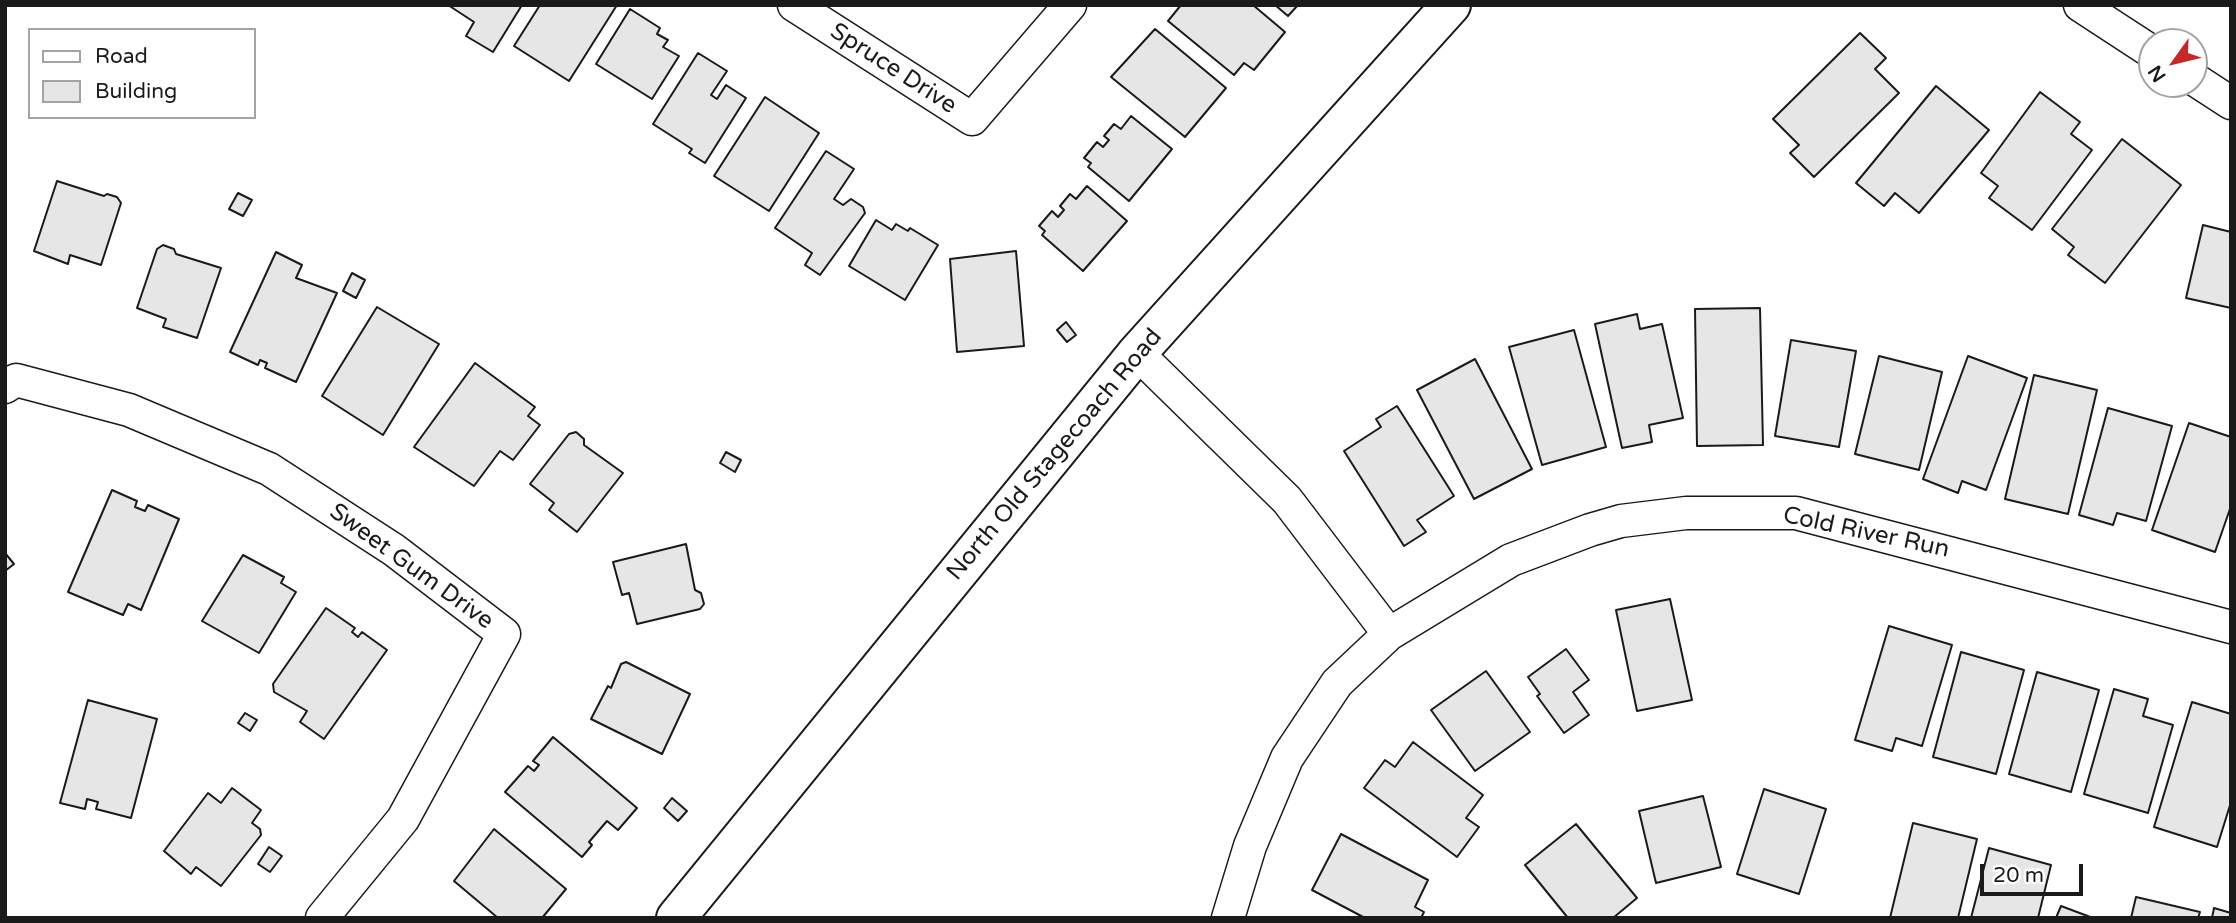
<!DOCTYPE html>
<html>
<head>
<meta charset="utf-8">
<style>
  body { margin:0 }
  #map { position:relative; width:2236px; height:923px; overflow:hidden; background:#fff; font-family:"Varela Round",sans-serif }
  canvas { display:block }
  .frame { position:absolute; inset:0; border:7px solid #1a1a1a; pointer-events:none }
  .legend { position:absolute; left:28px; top:28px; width:228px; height:91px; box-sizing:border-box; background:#fff; border:2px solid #a3a3a3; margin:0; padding:9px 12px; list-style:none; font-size:21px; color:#1a1a1a }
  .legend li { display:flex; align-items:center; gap:14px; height:35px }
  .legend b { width:35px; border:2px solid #a3a3a3 }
  .north { position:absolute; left:2138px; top:28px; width:70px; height:70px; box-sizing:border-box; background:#fff; border:2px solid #a3a3a3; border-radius:50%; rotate:236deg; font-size:19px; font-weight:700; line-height:28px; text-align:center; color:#1a1a1a }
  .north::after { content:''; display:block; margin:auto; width:24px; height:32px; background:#c62828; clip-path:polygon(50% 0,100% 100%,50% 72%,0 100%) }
  .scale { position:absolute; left:1980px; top:864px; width:103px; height:32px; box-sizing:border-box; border:4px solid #1a1a1a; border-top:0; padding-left:9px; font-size:21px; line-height:24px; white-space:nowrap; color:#1a1a1a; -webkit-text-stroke:5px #fff; paint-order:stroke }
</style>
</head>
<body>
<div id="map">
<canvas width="2236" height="923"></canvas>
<div class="frame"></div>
<ul class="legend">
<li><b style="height:9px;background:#fff"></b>Road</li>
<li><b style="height:19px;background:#e6e6e6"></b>Building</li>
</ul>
<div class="north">N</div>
<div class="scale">20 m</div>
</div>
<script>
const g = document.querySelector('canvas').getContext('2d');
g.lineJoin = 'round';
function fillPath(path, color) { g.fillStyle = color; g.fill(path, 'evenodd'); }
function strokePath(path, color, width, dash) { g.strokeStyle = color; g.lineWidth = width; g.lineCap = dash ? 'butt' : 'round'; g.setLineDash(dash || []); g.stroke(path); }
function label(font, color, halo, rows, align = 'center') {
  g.font = font + ' "Varela Round",sans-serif'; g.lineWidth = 5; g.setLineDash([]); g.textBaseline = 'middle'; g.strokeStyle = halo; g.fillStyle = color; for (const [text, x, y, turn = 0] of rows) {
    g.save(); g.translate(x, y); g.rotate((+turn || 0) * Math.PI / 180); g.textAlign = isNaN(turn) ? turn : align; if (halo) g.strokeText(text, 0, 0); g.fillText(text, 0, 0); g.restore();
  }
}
const building = new Path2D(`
  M448,5H522L493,52L466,36L474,22Z
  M540,5H617L569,81L514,46Z
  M1181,5H1253L1285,32L1254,70L1244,63L1234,75L1168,21Z
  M1275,5H1298L1288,16Z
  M630,9L660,28L657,34L668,40L663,47L679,56L652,99L596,64Z
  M1155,29L1226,88L1185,137L1111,77Z
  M1860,33L1886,58L1875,69L1899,93L1814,177L1790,153L1799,145L1773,119Z
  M698,53L727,71L711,95L717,99L726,85L746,98L705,163L689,153L692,149L653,124Z
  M1936,86L1989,130L1919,213L1895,193L1884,206L1856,183Z
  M2040,92L2080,122L2071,134L2092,150L2032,230L1989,198L1998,186L1981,173Z
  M765,97L819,133L769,211L714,176Z
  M1131,116L1172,149L1129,201L1088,167L1091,163L1084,158L1097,142L1103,147L1109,140L1104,136L1114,124L1121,129Z
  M2122,139L2181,185L2105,283L2068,255L2074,247L2052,229Z
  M826,151L854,169L834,199L843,205L851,199L863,207L865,213L820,275L805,265L812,253L775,228Z
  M57,181L104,196L107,194L117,197L121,203L101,265L70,255L68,264L34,251Z
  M1087,186L1127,221L1083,271L1042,235L1045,231L1039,226L1052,211L1058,217L1064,210L1060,206L1070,194L1076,199Z
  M238,193L252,200L243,216L229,209Z
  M876,220L892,230L896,224L908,231L910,228L938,245L905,300L849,266Z
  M2203,225L2231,232V308L2186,298Z
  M163,245L174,249L176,254L221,268L197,338L163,327L166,319L137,308L157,249Z
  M1016,251L1024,346L957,352L950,259Z
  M276,252L302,265L296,278L337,293L296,382L265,368L267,363L260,360L258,365L230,352Z
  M352,273L365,280L356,298L343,291Z
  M377,307L439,344L383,435L322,396Z
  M1760,308L1763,445L1697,446L1695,309Z
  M1637,314L1640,329L1662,324L1683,418L1649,425L1652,442L1622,448L1595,324Z
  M1066,322L1076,335L1067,342L1057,330Z
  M1574,330L1606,447L1542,465L1509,347Z
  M1791,340L1856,351L1839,447L1775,436Z
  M1879,356L1942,372L1919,470L1855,454Z
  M1968,356L2027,378L1986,490L1962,481L1958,493L1923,479Z
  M1475,359L1532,469L1474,499L1417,390Z
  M475,363L535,407L528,416L540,425L513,460L500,451L474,486L414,447Z
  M2034,375L2097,390L2068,514L2005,499Z
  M1397,406L1454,496L1417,520L1426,532L1404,546L1344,451L1381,427L1376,419Z
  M2108,408L2172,426L2146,521L2117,513L2113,525L2079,515Z
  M2189,423L2231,437V506L2215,552L2152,530Z
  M576,432L584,439V445L623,473L577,532L549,510L554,503L530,484L569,434Z
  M726,452L741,460L735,472L720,463Z
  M112,490L137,501L135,507L145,511L148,505L179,519L141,610L128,604L123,615L68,592Z
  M686,544L695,590L701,593L704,604L700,609L637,624L629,593L622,595L613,562Z
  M5,553L14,564L5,571Z
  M243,555L284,577L281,583L296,592L259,653L202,621Z
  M1670,599L1692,700L1637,711L1616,610Z
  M326,608L355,628L352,632L358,637L362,632L387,650L324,739L300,722L307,711L274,692L273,684Z
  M1889,626L1952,645L1922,746L1896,738L1892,751L1855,740Z
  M1566,649L1589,680L1573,692L1589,715L1564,733L1537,696L1540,694L1528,677Z
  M1961,652L2024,670L1996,774L1933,757Z
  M626,662L690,694L662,754L591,719L608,686L611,688L621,664Z
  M1486,671L1530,732L1475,771L1431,710Z
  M2037,672L2099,690L2071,792L2009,774Z
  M2114,689L2148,699L2143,716L2173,725L2148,813L2084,794Z
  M88,700L157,719L131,818L96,809L98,802L87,799L85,809L60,803Z
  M2192,702L2231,714V802L2217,847L2154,827Z
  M245,713L257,720L250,731L238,723Z
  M553,737L637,808L618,830L607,821L589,842L592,845L582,857L505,792L528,766L534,771L539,765L533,761Z
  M1413,742L1483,795L1466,818L1479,827L1457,857L1364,788L1385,760L1395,767Z
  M232,788L261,810L252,823L260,829L261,835L221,886L196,867L191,874L164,851L208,793L221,803Z
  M1764,789L1826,809L1799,894L1737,874Z
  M1703,796L1721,867L1656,883L1639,811Z
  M672,798L687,811L678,821L664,808Z
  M1913,823L1977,839L1958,918H1890Z
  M1576,824L1637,898L1613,918H1568L1525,865Z
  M494,829L566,889L542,918H498L454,881Z
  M1341,834L1428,880L1415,907L1424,912L1421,918H1365L1312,890Z
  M269,847L282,856L270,872L258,864Z
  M1989,848L2051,865L2038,918H1971Z
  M2136,897L2200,912L2198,918H2131Z
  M2061,906L2093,918H2056Z
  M2214,908L2231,913V918H2212Z`);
fillPath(building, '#e6e6e6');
strokePath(building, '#1a1a1a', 2);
const street = new Path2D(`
  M794,5L972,119L1070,5
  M2080,5L2152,52
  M2194,79L2231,103
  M1137,353L1287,500L1389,634
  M5,387L16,380L129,410L269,469L394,550L504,634L403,819L322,918
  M1228,918L1250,846L1287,758L1337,683L1389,634L1511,560L1590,530L1621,521L1686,513H1796L2231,627`);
const secondary = new Path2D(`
  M676,918L1137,353L1451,5`);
strokePath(street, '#1a1a1a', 35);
strokePath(secondary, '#1a1a1a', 42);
strokePath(street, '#fff', 32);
strokePath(secondary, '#fff', 38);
label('24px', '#1a1a1a', '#fff', [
  ["Spruce Drive",893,69,33],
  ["North Old Stagecoach Road",1055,455,-50],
  ["Cold River Run",1866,533,12],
  ["Sweet Gum Drive",411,567,36]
]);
</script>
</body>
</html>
